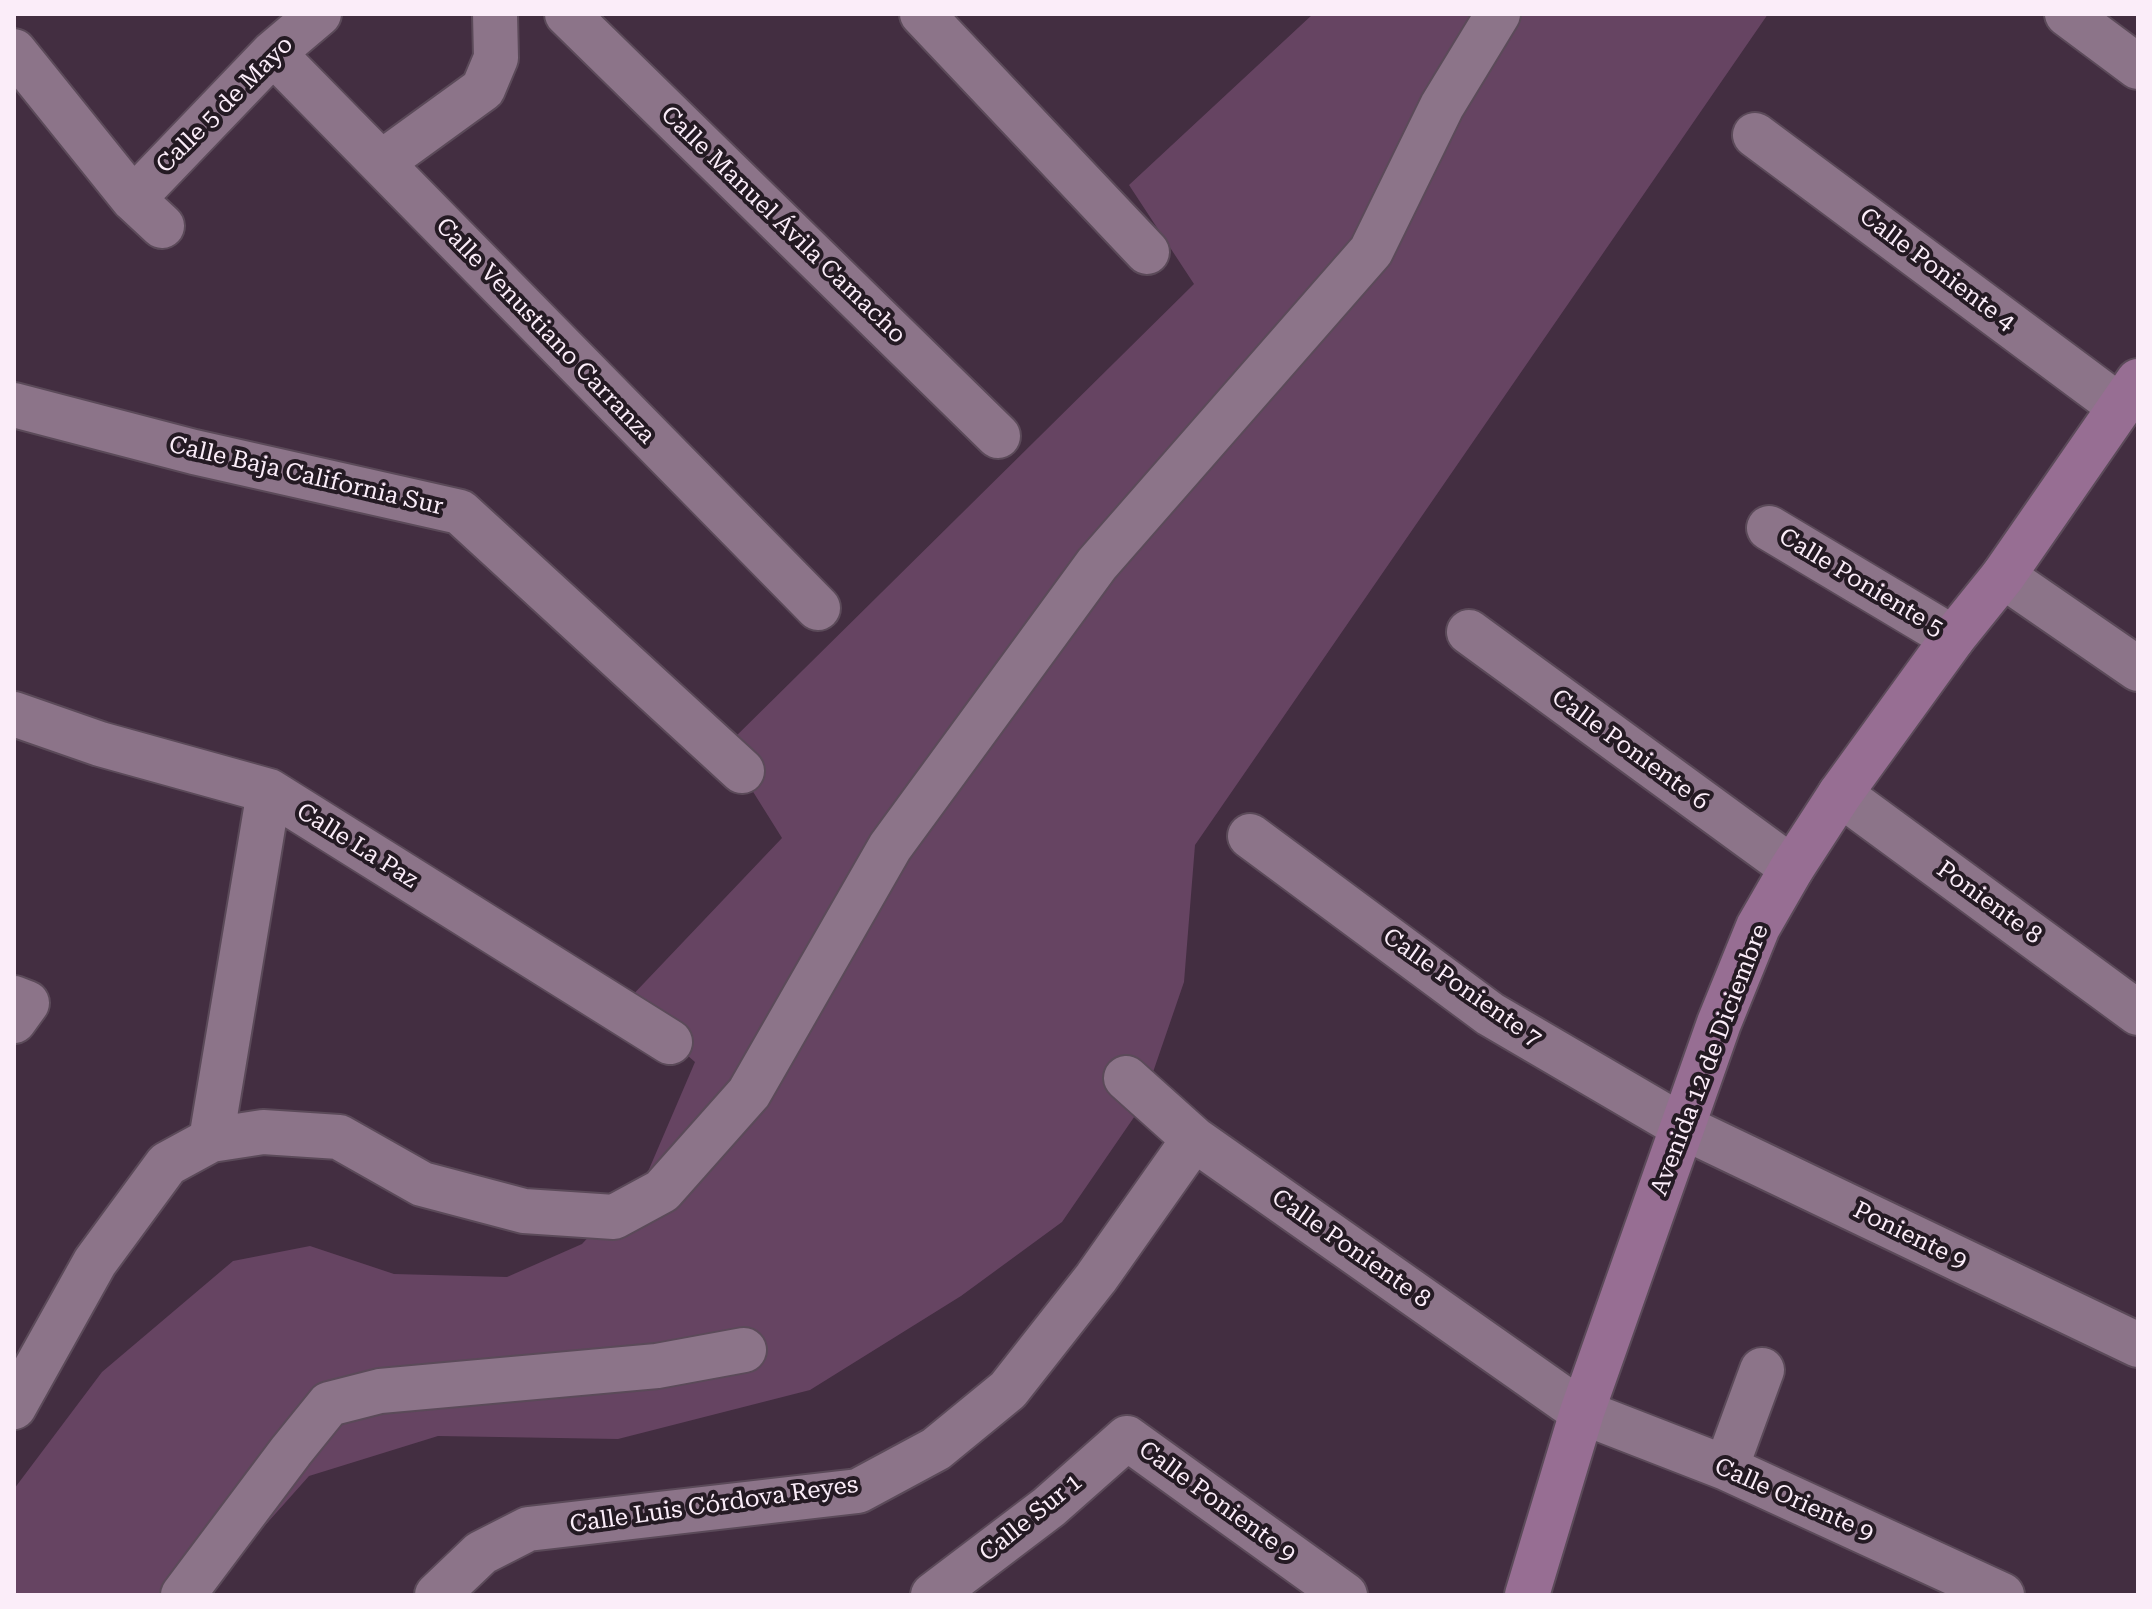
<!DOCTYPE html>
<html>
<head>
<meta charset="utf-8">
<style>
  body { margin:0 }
  #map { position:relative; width:2152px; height:1609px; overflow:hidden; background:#432e41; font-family:"Roboto Serif",serif }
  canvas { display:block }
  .frame { position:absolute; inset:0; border:16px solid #fbedf9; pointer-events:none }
</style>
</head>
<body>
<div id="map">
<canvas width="2152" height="1609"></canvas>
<div class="frame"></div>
</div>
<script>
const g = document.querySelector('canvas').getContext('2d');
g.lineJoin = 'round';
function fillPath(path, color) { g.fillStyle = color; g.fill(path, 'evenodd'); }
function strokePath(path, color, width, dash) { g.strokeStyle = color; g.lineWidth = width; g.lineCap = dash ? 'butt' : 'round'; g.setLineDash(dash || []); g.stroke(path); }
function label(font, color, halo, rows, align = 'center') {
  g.font = font + ' "Roboto Serif",serif'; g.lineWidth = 8; g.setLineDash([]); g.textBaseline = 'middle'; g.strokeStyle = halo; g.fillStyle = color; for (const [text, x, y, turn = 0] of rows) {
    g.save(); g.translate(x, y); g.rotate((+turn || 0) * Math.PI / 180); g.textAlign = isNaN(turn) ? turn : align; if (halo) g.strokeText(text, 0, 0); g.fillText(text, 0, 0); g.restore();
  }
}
fillPath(new Path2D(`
  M1313,14H1768L1195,845L1184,982L1141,1107L1062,1222L961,1296L810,1390L618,1439L438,1436L309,1476L203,1595H14V1489L102,1372L233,1261L310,1246L394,1274L507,1277L582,1244L647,1174L695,1062L626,1002L782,838L725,747L1194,284L1129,185Z`), '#664462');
const street = new Path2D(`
  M567,14L998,436
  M922,14L1147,252
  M2067,14L2138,67
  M14,51L133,199L162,226
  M273,53L818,608
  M1755,135L2119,406
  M381,163L483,89L496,58L495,14
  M133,199L273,53L319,14
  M14,405L194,452L460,512L742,771
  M1769,528L1953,638
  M2003,576L2138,669
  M1469,632L1792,868
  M14,714L100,744L269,791L670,1042
  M1840,794L2138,1013
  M1250,836L1490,1014L1683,1127L2138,1345
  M14,998L27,1003L14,1021
  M1126,1078L1194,1139L1582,1412L1726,1468L2002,1595
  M211,1140L269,791
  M14,1407L95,1262L167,1164L211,1140L263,1132L339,1137L422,1184L524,1211L614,1217L662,1191L749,1093L890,847L1097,564L1371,251L1442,106L1498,14
  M1726,1468L1762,1370
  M183,1595L291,1451L329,1404L380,1391L657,1366L744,1350
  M437,1595L481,1553L528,1529L858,1491L936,1449L1008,1390L1096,1278L1194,1139
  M933,1595L1049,1507L1127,1438L1345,1595`);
const secondary = new Path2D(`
  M1527,1595L1582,1412L1719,1023L1758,927L1792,868L1840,794L1953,638L2003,576L2138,381`);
strokePath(street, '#5b4a59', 48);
strokePath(secondary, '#5b4a59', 48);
strokePath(street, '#8c7489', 44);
strokePath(secondary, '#976e93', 44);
label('24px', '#fbedf9', '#241a23', [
  ["Calle 5 de Mayo",225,105,-45],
  ["Calle Manuel Ávila Camacho",783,225,44],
  ["Calle Poniente 4",1937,270,37],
  ["Calle Venustiano Carranza",545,331,46],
  ["Calle Baja California Sur",306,476,13],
  ["Calle Poniente 5",1861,583,31],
  ["Calle Poniente 6",1630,750,36],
  ["Calle La Paz",357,846,32],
  ["Poniente 8",1989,903,36],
  ["Calle Poniente 7",1462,988,35],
  ["Avenida 12 de Diciembre",1710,1060,-69],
  ["Poniente 9",1910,1236,26],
  ["Calle Poniente 8",1351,1249,35],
  ["Calle Oriente 9",1794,1500,24],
  ["Calle Poniente 9",1217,1502,36],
  ["Calle Luis Córdova Reyes",714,1505,-8],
  ["Calle Sur 1",1031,1518,-39]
]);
</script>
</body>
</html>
